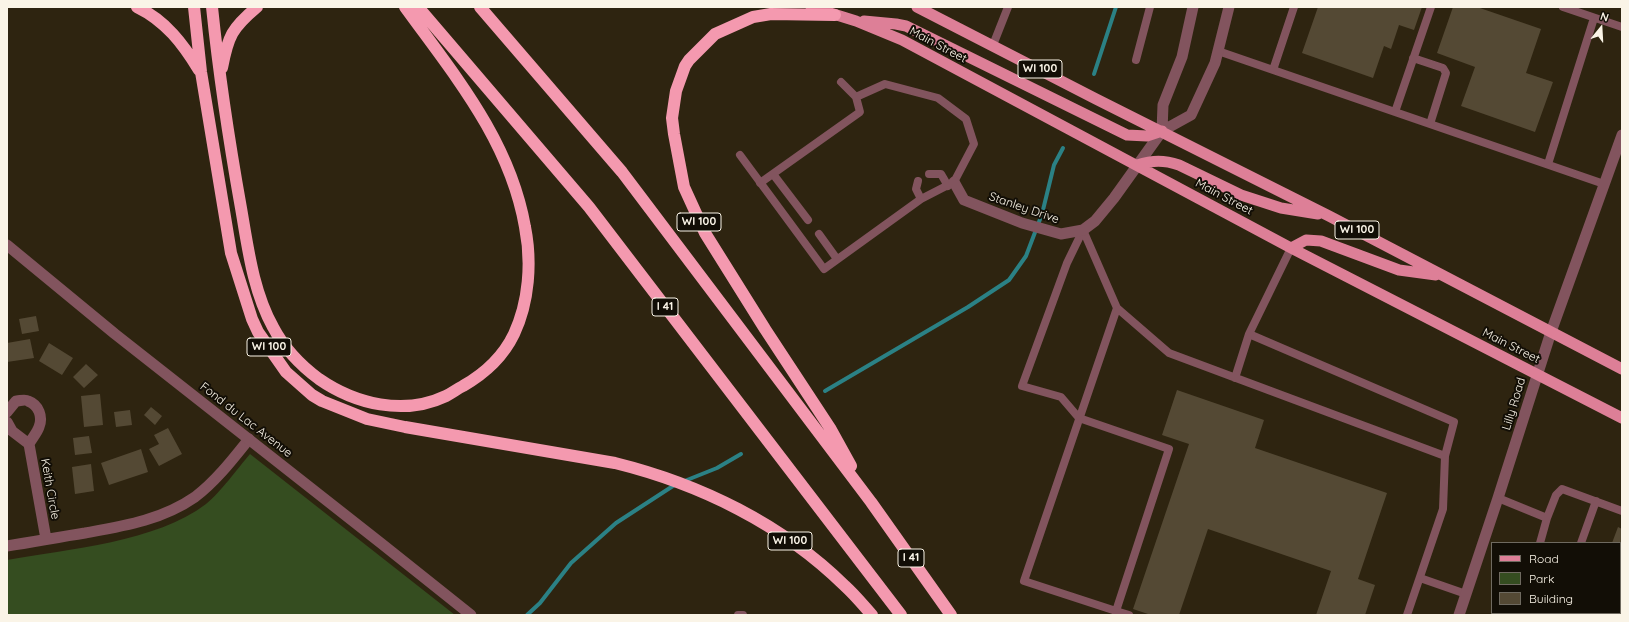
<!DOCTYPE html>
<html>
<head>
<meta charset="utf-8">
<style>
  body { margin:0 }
  #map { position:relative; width:1629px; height:622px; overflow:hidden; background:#2e2410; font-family:Quicksand,sans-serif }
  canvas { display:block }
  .frame { position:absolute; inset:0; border:8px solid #faf4e7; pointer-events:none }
  .legend { position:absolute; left:1491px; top:542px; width:130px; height:72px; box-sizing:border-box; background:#120e06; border:1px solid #6f6a60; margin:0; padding:5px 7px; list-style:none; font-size:12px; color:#faf4e7 }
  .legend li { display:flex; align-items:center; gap:8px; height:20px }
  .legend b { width:20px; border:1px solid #6f6a60 }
  .north { position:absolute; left:1581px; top:8px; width:40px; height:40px; -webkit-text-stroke:3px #120e06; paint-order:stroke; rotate:18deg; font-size:11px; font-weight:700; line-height:16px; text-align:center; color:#faf4e7 }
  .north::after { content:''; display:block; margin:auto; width:14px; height:18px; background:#faf4e7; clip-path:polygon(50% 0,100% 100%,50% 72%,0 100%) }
</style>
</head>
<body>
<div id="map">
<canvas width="1629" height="622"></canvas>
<div class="frame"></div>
<ul class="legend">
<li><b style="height:5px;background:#dd7f97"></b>Road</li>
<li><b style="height:11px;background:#354d20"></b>Park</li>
<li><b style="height:11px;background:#544934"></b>Building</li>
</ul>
<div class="north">N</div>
</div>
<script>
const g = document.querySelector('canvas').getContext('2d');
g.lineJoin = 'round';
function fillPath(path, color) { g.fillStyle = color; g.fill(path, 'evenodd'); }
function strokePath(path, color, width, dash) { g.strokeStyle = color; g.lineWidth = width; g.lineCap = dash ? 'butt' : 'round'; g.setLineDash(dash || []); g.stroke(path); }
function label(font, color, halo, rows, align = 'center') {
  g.font = font + ' Quicksand,sans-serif'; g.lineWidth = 4; g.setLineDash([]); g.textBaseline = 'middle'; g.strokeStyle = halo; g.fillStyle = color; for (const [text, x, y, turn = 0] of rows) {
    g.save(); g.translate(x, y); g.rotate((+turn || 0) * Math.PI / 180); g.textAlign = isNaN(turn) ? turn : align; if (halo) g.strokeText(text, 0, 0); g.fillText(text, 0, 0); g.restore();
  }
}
fillPath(new Path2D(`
  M250,454L455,615H7V560C68,549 157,542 206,504C220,493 238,468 250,454Z`), '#354d20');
strokePath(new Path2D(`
  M1094,74L1116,7
  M825,391L968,307L1009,280L1026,256L1042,214L1054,165L1063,148
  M682,482L717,468L741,454
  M527,615L540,603L571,563L616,523L676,484`), '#2b8185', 4);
fillPath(new Path2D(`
  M1318,7H1422L1414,30L1399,25L1391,49L1384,46L1373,78L1302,53Z
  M1453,7H1477L1541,29L1526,73L1553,82L1535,132L1461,106L1475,67L1437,53Z
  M36,316L39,331L22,334L19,319Z
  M30,339L34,358L7,362V343Z
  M49,343L73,358L62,375L39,361Z
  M86,364L98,375L84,388L73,377Z
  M1177,390L1264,420L1255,448L1387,493L1358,579L1375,585L1365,615H1316L1331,571L1208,529L1179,615H1151L1133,609L1189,444L1162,435Z
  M100,394L103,425L84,427L81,396Z
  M151,407L162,416L155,425L144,415Z
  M130,410L132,425L116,427L114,412Z
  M168,428L182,454L159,466L149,449L159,444L154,435Z
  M89,436L92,453L75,455L73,438Z
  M141,449L148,472L109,485L101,463Z
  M91,464L94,491L75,494L72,467Z
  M1618,527L1622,529V615H1557L1558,613H1620V543H1612Z`), '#544934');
strokePath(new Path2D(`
  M1563,7L1622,27
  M993,45L1008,7
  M1218,51L1604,184
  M1413,58L1443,68L1446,73L1430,124
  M1136,60L1150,7
  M1273,70L1294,7
  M1395,112L1431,7
  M740,155L824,269L921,199L954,182L974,144L966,119L938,98L885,84L856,97L841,82
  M1548,164L1594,18
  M773,174L808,220
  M929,174H941L948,186
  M918,181L916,189L921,199
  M760,183L860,112L856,97
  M1083,230L1117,308L1024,581L1116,611L1169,449L1079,418L1061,397L1022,386L1067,263L1083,230
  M819,234L837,259
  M1117,308L1169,353L1445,456L1454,422L1249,334L1291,248
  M1235,378L1249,334
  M1498,498L1547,518L1556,495L1562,489L1622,511
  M1540,543L1547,518
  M1581,543L1596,501
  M1420,578L1466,594
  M1116,611L1129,615
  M738,615H743
  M1407,615L1443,509L1445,456`), '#82545e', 8);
strokePath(new Path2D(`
  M1162,131L1163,105L1182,57L1193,7
  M954,182L964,200L1022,223L1061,234L1083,230L1095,221L1114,198L1162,131L1191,115L1215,63L1229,7
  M7,412L16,401C20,401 25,399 28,401C39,405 43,417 39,427C37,433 32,438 29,444L12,431L7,422
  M29,444L46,539
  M7,546C33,542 59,537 85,533C124,526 162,520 195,497C216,481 233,459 249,439
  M1459,615L1498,498L1551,332L1622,135`), '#82545e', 11);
strokePath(new Path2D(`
  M7,245L115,334L382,544L471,615`), '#82545e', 11);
strokePath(new Path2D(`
  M811,7L856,21L902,40L1291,248L1622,418
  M917,7L1096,99L1329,216L1622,369
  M864,21L896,24L906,26L1127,135L1147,136L1162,131
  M1137,165C1153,160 1164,160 1179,165L1241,195L1281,208L1318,214
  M1291,248L1306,240L1321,241L1399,270L1436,275`), '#dd7f97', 11);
strokePath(new Path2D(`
  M137,7C166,21 183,44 199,70
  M194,7L201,72L231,253L252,319L258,332L286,372L312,395L322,401L367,419L405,427L615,463C700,484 782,524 845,586C855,595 863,605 872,615
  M212,7C219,75 229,141 241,208C248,248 253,291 273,327C284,348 300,365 319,379C355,404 404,416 446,396C452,393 457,389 463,386C484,374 503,357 514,334C529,302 532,262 525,227C510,141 455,76 405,7
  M418,7L589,207L901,615
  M480,7L622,172L871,502L951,615
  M835,15L771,14L753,17L715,34L689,60L685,66L676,91L672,118L674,134L684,187L705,233L765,329L830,428L851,466
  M222,68C228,36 232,28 257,7`), '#f499af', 12);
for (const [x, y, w] of [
  [1040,69,44],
  [699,222,44],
  [1357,230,44],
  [665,307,26],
  [269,347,44],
  [790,541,44],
  [911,558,26]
]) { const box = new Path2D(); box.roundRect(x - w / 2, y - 9, w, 18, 3); g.fillStyle = '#120e06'; g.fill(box); strokePath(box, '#faf4e7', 1); }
label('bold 11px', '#faf4e7', null, [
  ["WI 100",1040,69],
  ["WI 100",699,222],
  ["WI 100",1357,230],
  ["I 41",665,307],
  ["WI 100",269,347],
  ["WI 100",790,541],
  ["I 41",911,558]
]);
label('12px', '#faf4e7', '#120e06', [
  ["Main Street",938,45,28],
  ["Main Street",1224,197,28],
  ["Stanley Drive",1024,208,19],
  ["Main Street",1511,346,27],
  ["Lilly Road",1514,404,-73],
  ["Fond du Lac Avenue",246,420,38],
  ["Keith Circle",50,489,80]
]);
</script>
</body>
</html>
